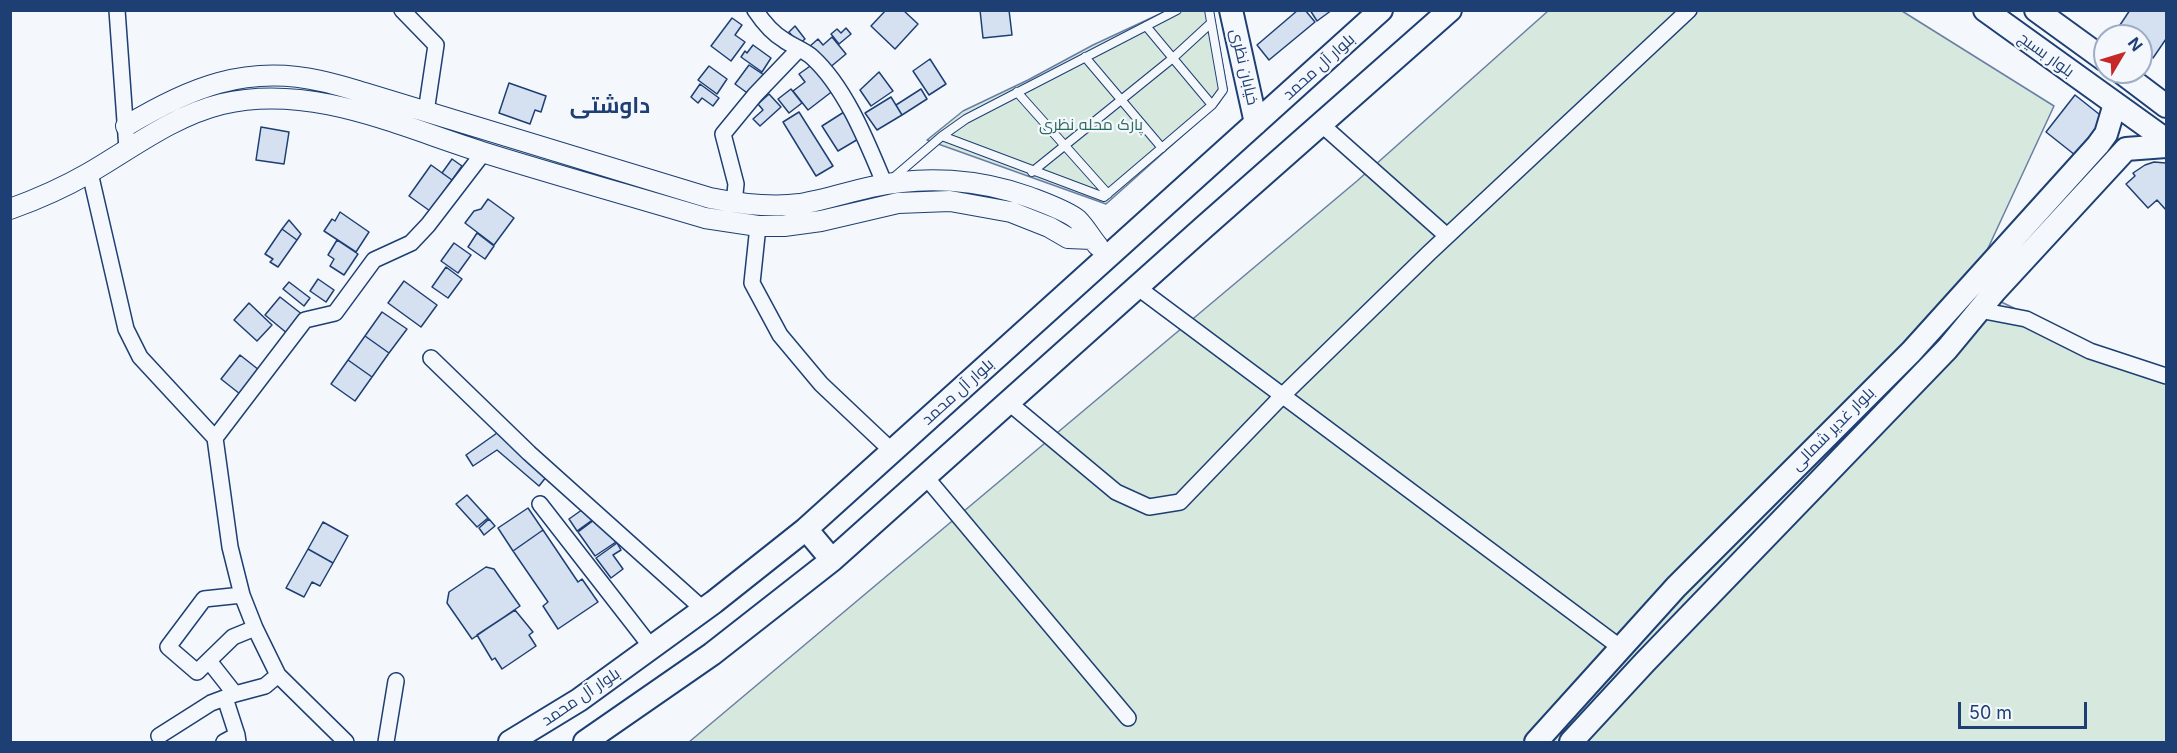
<!DOCTYPE html>
<html>
<head>
<meta charset="utf-8">
<style>
  body { margin:0 }
  #map { position:relative; width:2177px; height:753px; overflow:hidden; background:#f4f7fb; font-family:Inter,sans-serif }
  canvas { display:block }
  .frame { position:absolute; inset:0; border:12px solid #1d3f73; pointer-events:none }
  .north { position:absolute; left:2093px; top:24px; width:60px; height:60px; box-sizing:border-box; background:#f4f7fb; border:2px solid #9eadc5; border-radius:50%; rotate:52deg; font-size:16px; font-weight:700; line-height:24px; text-align:center; color:#1d3f73 }
  .north::after { content:''; display:block; margin:auto; width:21px; height:27px; background:#c62828; clip-path:polygon(50% 0,100% 100%,50% 72%,0 100%) }
  .scale { position:absolute; left:1958px; top:702px; width:129px; height:27px; box-sizing:border-box; border:3px solid #1d3f73; border-top:0; padding-left:8px; font-size:18px; line-height:21px; white-space:nowrap; color:#1d3f73; -webkit-text-stroke:4px #f4f7fb; paint-order:stroke }
</style>
</head>
<body>
<div id="map">
<canvas width="2177" height="753"></canvas>
<div class="frame"></div>
<div class="north">N</div>
<div class="scale">50 m</div>
</div>
<script>
const g = document.querySelector('canvas').getContext('2d');
g.lineJoin = 'round';
function fillPath(path, color) { g.fillStyle = color; g.fill(path, 'evenodd'); }
function strokePath(path, color, width, dash) { g.strokeStyle = color; g.lineWidth = width; g.lineCap = dash ? 'butt' : 'round'; g.setLineDash(dash || []); g.stroke(path); }
function label(font, color, halo, rows, align = 'center') {
  g.font = font + ' Inter,Cairo,sans-serif'; g.lineWidth = 4.5; g.setLineDash([]); g.textBaseline = 'middle'; g.strokeStyle = halo; g.fillStyle = color; for (const [text, x, y, turn = 0] of rows) {
    g.save(); g.translate(x, y); g.rotate((+turn || 0) * Math.PI / 180); g.textAlign = isNaN(turn) ? turn : align; if (halo) g.strokeText(text, 0, 0); g.fillText(text, 0, 0); g.restore();
  }
}
const green = new Path2D(`
  M1166,11H1213L1227,89L1219,103L1106,204L927,140L963,111L1028,80L1093,45Z
  M1548,11H1902L2054,106L1970,287L2166,381V742H689L1357,181Z`);
fillPath(green, '#d7e8df');
strokePath(green, '#687fa3', 1.5);
const building = new Path2D(`
  M886,10H903L918,24L895,49L871,26Z
  M980,10H1009L1012,35L983,38Z
  M1298,10H1305L1315,22L1269,60L1257,45Z
  M1310,10H1332L1317,21Z
  M2130,10L2166,11V39L2153,58L2141,49V36H2123L2116,31Z
  M732,18L742,25L735,35L745,42L731,61L711,46Z
  M795,26L805,39L799,44L789,32Z
  M846,28L851,34L839,44L831,34L837,29L841,33Z
  M832,37L846,54L828,69L809,47L818,39L823,45Z
  M753,45L771,58L762,72L741,57L745,51L747,53Z
  M930,59L946,84L929,95L913,71Z
  M813,64L834,90L808,110L793,91L805,82L799,74Z
  M749,65L764,75L750,95L735,84Z
  M709,66L727,79L717,94L698,80Z
  M879,72L893,91L871,106L860,90Z
  M509,83L546,96L541,112L535,110L530,124L499,113Z
  M700,84L719,98L713,106L702,98L698,103L691,97Z
  M791,89L802,103L789,113L778,99Z
  M921,89L927,99L902,115L896,105Z
  M769,94L781,107L760,126L753,119L763,110L758,104Z
  M2075,95L2104,118L2075,155L2046,132Z
  M891,97L902,115L877,130L865,113Z
  M799,112L833,166L816,176L783,122Z
  M844,112L860,138L838,151L822,126Z
  M261,127L289,132L284,164L256,160Z
  M452,159L462,166L452,180L442,173Z
  M2154,162L2166,163V210L2157,200L2148,208L2126,184L2135,176L2133,173L2145,165Z
  M431,165L452,180L430,211L409,196Z
  M488,199L514,218L494,245L465,223L474,211L481,209Z
  M340,212L369,232L356,252L324,231L332,219L335,221Z
  M289,220L301,234L297,240L282,229Z
  M282,229L297,240L278,267L270,262L273,259L265,254Z
  M477,233L494,246L485,259L468,247Z
  M337,240L358,254L344,275L330,266L334,259L328,255Z
  M454,243L471,255L458,273L441,261Z
  M446,267L462,279L448,298L432,287Z
  M318,279L334,290L326,302L310,291Z
  M404,281L437,305L421,327L388,303Z
  M289,282L310,298L304,306L283,289Z
  M280,297L303,315L288,334L265,315Z
  M249,303L272,325L257,341L234,320Z
  M382,312L407,329L389,353L365,336Z
  M365,336L389,353L372,377L348,360Z
  M240,355L259,370L240,394L221,379Z
  M348,360L372,377L355,401L331,384Z
  M497,433L547,476L539,486L497,450L473,466L466,455Z
  M467,495L488,518L477,527L456,504Z
  M586,507L595,518L577,531L569,519Z
  M528,508L543,530L513,551L498,528Z
  M598,517L616,542L595,556L578,532Z
  M489,519L495,526L484,535L479,528Z
  M323,522L348,536L333,563L308,549Z
  M543,530L578,582L582,579L598,602L558,629L543,606L548,602L513,551Z
  M617,543L621,550L613,555L623,569L611,578L596,558Z
  M308,549L333,563L320,586L312,582L304,597L286,588Z
  M486,567L494,569L520,606L472,639L447,603L449,592Z
  M515,610L533,632L529,635L536,646L502,669L495,658L492,660L477,635Z`);
fillPath(building, '#d5e0f0');
strokePath(building, '#1d3f73', 1.5);
const service = new Path2D(`
  M1177,10L966,119L942,136L1104,197L1212,105L1223,90L1209,10
  M1146,26L1212,105
  M1085,57L1162,148
  M1017,92L1108,194
  M1032,172L1173,58L1211,23
  M893,178L942,136`);
const minor = new Path2D(`
  M117,10L127,149
  M402,10L436,45L426,112
  M755,10C763,22 772,33 784,40C792,46 804,50 812,57C846,88 867,142 885,185
  M1321,124L1447,236
  M90,173L126,329L140,357L215,438L230,547L242,595L255,628L278,675L346,742
  M734,203L736,184L723,134L755,95L799,49
  M758,226L752,283L780,335L821,384L892,451
  M1137,287L1621,648
  M1979,310L2026,319L2090,351L2166,376
  M431,358L529,453L704,610
  M1008,402L1116,492L1149,507L1180,502L1283,395L1429,253L1689,10
  M215,438L305,320L335,313L374,260L411,243L428,225L484,152
  M925,476L1128,718
  M540,504L652,648
  M242,595L204,599L168,647L197,672L233,637L255,628
  M209,661L235,694
  M225,698L237,735L238,742
  M159,736L211,703L235,694L265,686L278,675
  M224,742L237,735
  M386,742L396,681`);
const tertiary = new Path2D(`
  M126,126C189,88 246,64 321,81C336,84 351,89 365,93L710,198C740,204 770,208 800,204C825,200 848,192 871,187C924,175 979,179 1029,197C1042,202 1068,211 1078,220C1086,228 1091,238 1098,246
  M10,209C38,199 63,188 89,173C132,148 173,116 222,104C311,83 399,126 482,152C556,175 631,196 705,218L758,226H784L821,221L898,203L950,201L1011,212L1049,227L1068,238L1092,239`);
const secondary = new Path2D(`
  M1231,10L1256,123
  M1985,10L2166,140
  M2036,10L2105,60
  M2121,72L2166,106
  M806,529L832,560
  M510,742L579,700L714,602L806,529L1381,10
  M585,742L712,654L832,560L1203,228L1450,10
  M1536,742L1676,587L1911,352L2098,145L2106,134L2115,104
  M1571,742L1645,662L1947,349L1995,291L2126,149L2166,146`);
strokePath(service, '#1d3f73', 10);
strokePath(minor, '#1d3f73', 18);
strokePath(tertiary, '#1d3f73', 22);
strokePath(secondary, '#1d3f73', 26);
strokePath(service, '#f4f7fb', 8);
strokePath(minor, '#f4f7fb', 15);
strokePath(tertiary, '#f4f7fb', 20);
strokePath(secondary, '#f4f7fb', 22);
label('16px', '#1d3f73', '#f4f7fb', [
  ["بلوار بسیج",2046,55,36],
  ["خیابان نظری",1244,67,77],
  ["بلوار آل محمد",1319,67,-42],
  ["بلوار آل محمد",958,392,-42],
  ["بلوار غدیر شمالی",1833,429,-45],
  ["بلوار آل محمد",581,697,-34]
]);
label('16px', '#2c6c60', '#f4f7fb', [
  ["پارک محله نظری",1091,125]
]);
label('bold 22px', '#1d3f73', '#f4f7fb', [
  ["داوشتی",610,106]
]);
</script>
</body>
</html>
